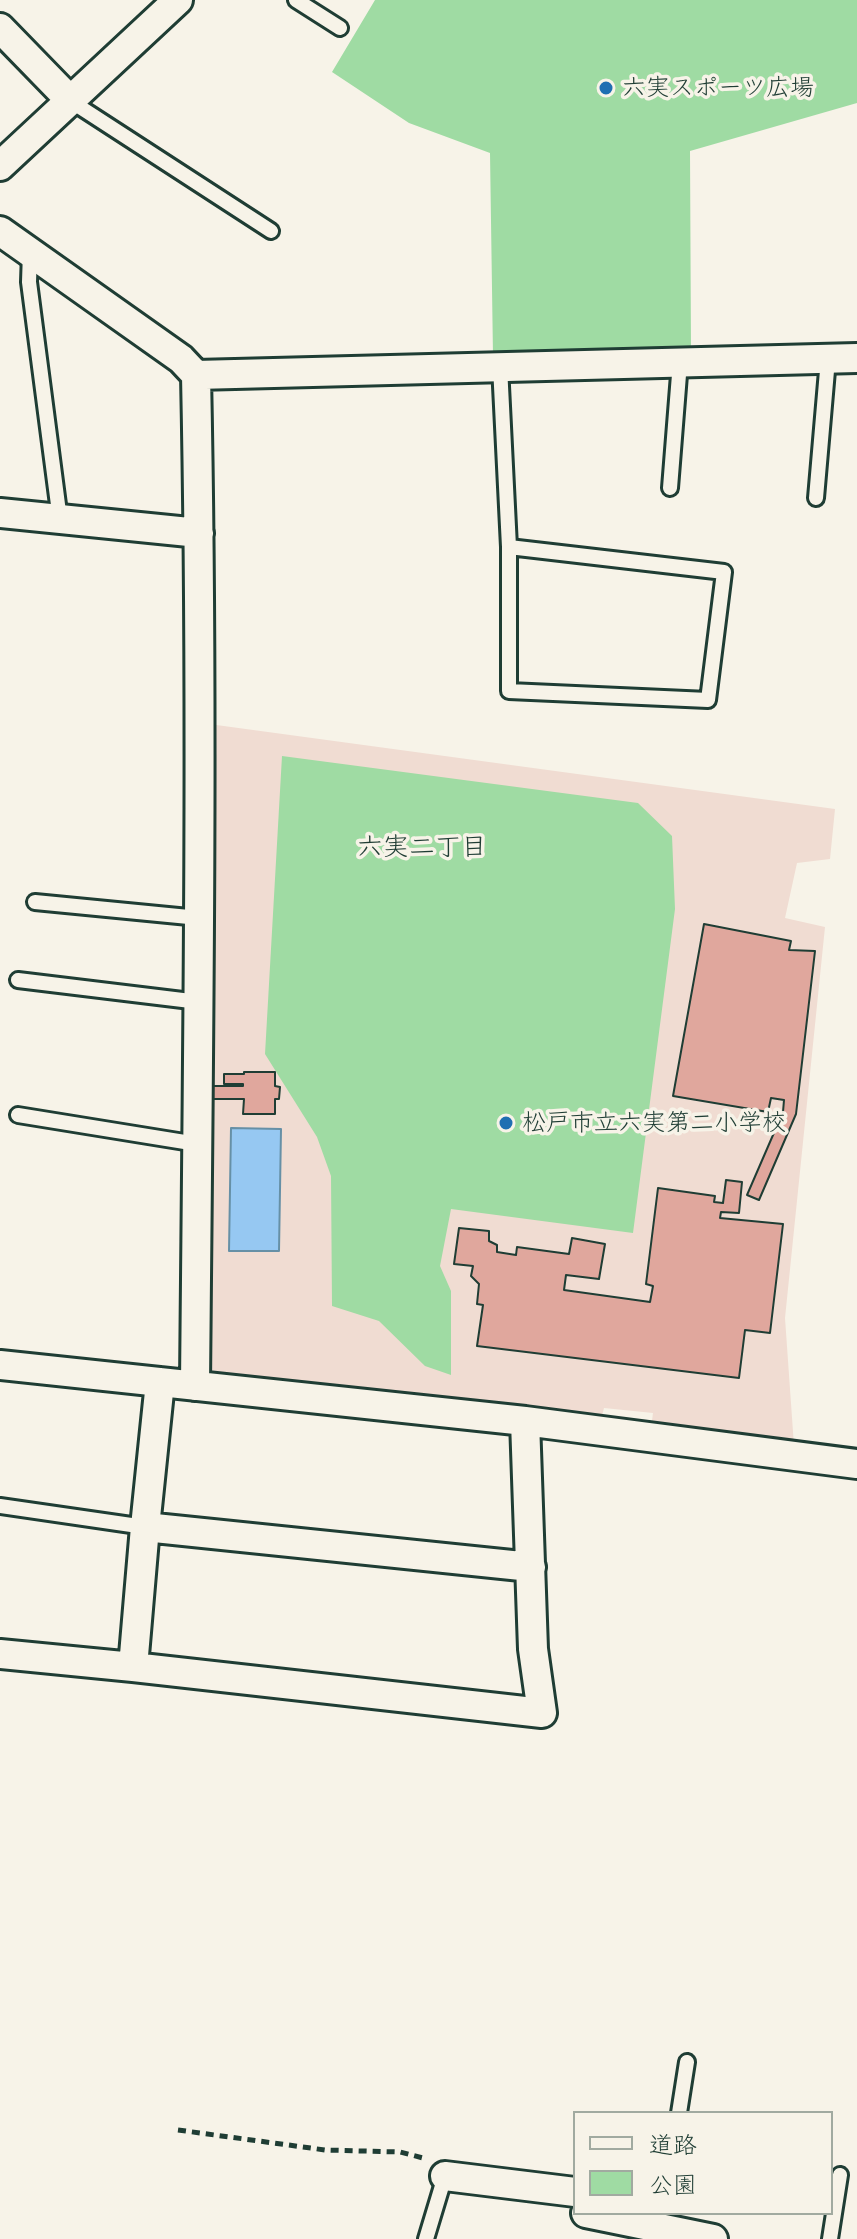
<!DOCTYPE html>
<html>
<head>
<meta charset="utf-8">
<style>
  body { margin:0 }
  #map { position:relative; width:857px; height:2239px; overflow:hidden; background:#f7f3e8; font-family:"Playpen Sans","Klee One",sans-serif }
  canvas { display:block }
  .legend { position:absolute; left:573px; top:2111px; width:260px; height:104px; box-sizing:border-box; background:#f7f3e8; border:2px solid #a1aaa0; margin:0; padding:10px 14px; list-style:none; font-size:24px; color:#1f3d34 }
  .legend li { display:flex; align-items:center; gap:16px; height:40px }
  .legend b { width:40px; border:2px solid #a1aaa0 }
</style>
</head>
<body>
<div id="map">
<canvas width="857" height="2239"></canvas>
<ul class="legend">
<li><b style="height:10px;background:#f7f3e8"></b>道路</li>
<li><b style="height:22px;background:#9fdba3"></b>公園</li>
</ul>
</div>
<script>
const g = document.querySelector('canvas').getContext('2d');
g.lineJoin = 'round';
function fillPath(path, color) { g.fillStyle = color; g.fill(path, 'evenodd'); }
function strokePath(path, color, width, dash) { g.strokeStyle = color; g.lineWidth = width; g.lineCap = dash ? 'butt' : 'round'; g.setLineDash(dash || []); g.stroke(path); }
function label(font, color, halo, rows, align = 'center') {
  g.font = font + ' "Playpen Sans","Klee One",sans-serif'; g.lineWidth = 7; g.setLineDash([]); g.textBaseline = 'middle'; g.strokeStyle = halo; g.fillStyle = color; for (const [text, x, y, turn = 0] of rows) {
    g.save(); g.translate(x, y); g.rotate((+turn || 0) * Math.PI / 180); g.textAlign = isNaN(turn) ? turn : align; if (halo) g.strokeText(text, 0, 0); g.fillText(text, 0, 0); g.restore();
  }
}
fillPath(new Path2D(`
  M209,724L835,809L830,859L797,863L785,918L825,927L785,1318L794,1446L651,1428L653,1413L604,1408L602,1416L204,1372Z`), '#f0dcd2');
fillPath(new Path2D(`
  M375,0H857V103L690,151L691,351L493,356L490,153L409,123L332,72Z
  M282,756L638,803L672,836L675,909L633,1233L451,1209L440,1266L451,1291V1375L425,1366L379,1321L332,1306L331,1176L317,1137L265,1054Z`), '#9fdba3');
const water = new Path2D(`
  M231,1128L281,1129L279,1251H229Z`);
fillPath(water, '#96c8f2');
strokePath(water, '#6690a6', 2);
const building = new Path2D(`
  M704,924L791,941L789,950L815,951L796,1114L759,1200L747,1195L783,1112L784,1100L771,1098L768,1112L673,1096Z
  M244,1072H275V1086L280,1087L279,1099H275V1114H243L244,1099H212V1086H243V1084H224V1074H244Z
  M726,1180L742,1182L739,1213L721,1212L720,1218L783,1224L770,1333L745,1330L739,1378L477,1346L483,1305L477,1304L479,1284L471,1276L473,1266L454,1264L459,1228L489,1231V1241L497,1245V1252L516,1255L517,1247L569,1254L572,1238L605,1244L599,1279L566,1275L564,1290L650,1302L653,1286L646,1284L658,1188L715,1196L714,1202L723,1203Z`);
fillPath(building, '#e0a79d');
strokePath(building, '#1f3d34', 2);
const service = new Path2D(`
  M296,0L340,28
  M69,100L271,231
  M30,252L29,282L60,520
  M500,366L509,547L724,572L708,700L509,691V547
  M670,488L680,362
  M816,498L828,359
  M35,902L199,918
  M18,980L199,1002
  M18,1115L197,1144
  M0,1506L145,1527
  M679,2113L687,2062
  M426,2239L445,2176
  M830,2239L840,2175`);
const minor = new Path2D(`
  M0,28L69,99
  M0,166L178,0
  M0,231L181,359L196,375
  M0,513L199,533
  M0,1365L525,1421L857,1464
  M195,1386C198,1049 203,712 196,375L857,358
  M145,1527L531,1567
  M0,1654L133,1667L542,1713L533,1649L525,1421
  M133,1667L145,1527L160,1382
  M445,2176L575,2192
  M586,2213L713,2239`);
strokePath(service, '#1f3d34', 20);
strokePath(minor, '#1f3d34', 34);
strokePath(new Path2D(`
  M178,2130L325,2150L400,2152L423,2158`), '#1f3d34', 5, [8, 6]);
strokePath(service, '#f7f3e8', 14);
strokePath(minor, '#f7f3e8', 28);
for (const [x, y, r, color] of [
  [606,88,8,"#1f6fb2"],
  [506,1123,8,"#1f6fb2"]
]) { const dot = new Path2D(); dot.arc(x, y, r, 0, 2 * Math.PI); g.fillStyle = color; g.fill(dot); strokePath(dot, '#f7f3e8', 3); }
label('24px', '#1f3d34', '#f7f3e8', [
  ["六実スポーツ広場",622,88],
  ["松戸市立六実第二小学校",522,1123]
], 'left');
label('26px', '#1f3d34', '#f7f3e8', [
  ["六実二丁目",422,848]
]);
</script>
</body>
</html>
